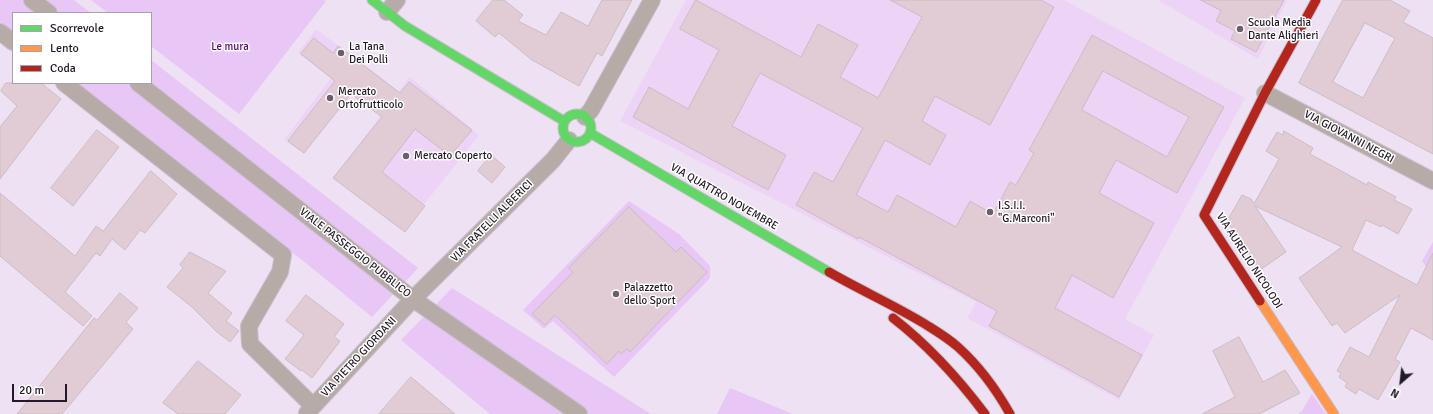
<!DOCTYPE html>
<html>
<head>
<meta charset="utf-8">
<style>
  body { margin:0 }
  #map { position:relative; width:1433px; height:414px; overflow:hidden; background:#eee1f3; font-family:Signika,sans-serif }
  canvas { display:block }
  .legend { position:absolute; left:12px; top:12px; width:140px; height:72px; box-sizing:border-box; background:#fff; border:1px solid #a7a3a9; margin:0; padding:5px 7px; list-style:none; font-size:12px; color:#241928 }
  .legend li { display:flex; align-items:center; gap:8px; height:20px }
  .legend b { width:20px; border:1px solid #a7a3a9 }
  .north { position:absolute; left:1381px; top:362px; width:40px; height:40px; -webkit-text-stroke:3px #fff; paint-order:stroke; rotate:208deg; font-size:11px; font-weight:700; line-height:16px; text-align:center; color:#241928 }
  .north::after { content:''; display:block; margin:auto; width:14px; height:18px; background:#241928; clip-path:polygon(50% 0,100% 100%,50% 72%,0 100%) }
  .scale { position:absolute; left:12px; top:384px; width:55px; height:18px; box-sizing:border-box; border:2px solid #241928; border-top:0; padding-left:5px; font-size:12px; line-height:14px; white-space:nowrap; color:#241928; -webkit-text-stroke:3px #fff; paint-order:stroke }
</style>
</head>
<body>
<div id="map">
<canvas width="1433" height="414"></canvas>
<ul class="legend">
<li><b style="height:5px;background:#63d668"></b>Scorrevole</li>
<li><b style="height:5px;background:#ff974d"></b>Lento</li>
<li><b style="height:5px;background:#b3261e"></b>Coda</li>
</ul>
<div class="north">N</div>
<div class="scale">20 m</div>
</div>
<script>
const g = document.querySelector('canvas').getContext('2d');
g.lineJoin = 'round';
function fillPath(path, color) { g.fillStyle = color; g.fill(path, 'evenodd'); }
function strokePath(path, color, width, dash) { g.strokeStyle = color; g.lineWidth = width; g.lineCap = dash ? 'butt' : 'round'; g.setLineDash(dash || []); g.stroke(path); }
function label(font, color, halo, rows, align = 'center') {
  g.font = font + ' Signika,sans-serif'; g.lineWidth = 3; g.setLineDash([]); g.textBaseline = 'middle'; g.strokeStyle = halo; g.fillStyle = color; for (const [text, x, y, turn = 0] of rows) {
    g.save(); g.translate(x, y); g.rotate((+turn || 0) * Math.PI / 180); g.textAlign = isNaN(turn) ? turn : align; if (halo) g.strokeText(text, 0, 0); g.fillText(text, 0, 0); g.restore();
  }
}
fillPath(new Path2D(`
  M686,0H1064L1245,98L1125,319L1154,335L1119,400L967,318L976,302L620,121Z
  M1158,0H1287L1258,59Z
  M316,29L386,81L368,105L350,92L304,154L284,140L331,78L298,53Z
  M410,77L479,135L403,231L333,178Z`), '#edd4f6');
fillPath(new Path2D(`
  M0,0H74L91,13H13V35L0,25Z
  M91,0H324L326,1L239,114L151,46V13H108Z
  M151,60L418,268L372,317L307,264L76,83H151Z
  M629,201L679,234L710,266V278L614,377L553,321L544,329L523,310Z
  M1433,242V276L1422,261Z
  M452,288L651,414H490L401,340Z
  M730,388L793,414H717Z
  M1312,394L1326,414H1298L1302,411Z`), '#e8c6f5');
const building = new Path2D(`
  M493,0H504L523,15L518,21L546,35L561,12L588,26L602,0H632L602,56L597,53L579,86L532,60L499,33L495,37L476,21Z
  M696,0L801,57L818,24L858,45L840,77L878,98L922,17L890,0H1041L1054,7L990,125L935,96L922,121L946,135L930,165L885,140L856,195L888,212L897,195L956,227L970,201L993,214L1010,182L1016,185L1034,153L1029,150L1092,35L1224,107L1177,193L1116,160L1099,193L1154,223L1113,298L1072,275L1055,308L1142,355L1119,397L989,326L997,311L859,237L858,239L796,205L814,172L833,182L863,128L760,73L732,126L786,155L768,190L633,117L649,87L688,109L719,50L680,29ZM1103,71L1189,117L1167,157L1082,110Z
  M1201,0H1284L1256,52L1231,39L1235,31L1216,21L1221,11Z
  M1343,0H1390L1410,11L1403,22L1433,38V154L1299,83ZM1365,23L1395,38L1363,98L1333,82Z
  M314,38L333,53L338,46L400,93L409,82L472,130L450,156L415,129L382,172L425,206L405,232L333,178L382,117L351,94L304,153L288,141L335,81L301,54Z
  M6,83H41L61,99L0,179V127L17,106L1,91Z
  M97,130L119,147L73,206L51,188Z
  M1284,131L1313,148L1310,154L1367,185L1368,182L1396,197L1394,200L1412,209L1398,234L1382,225L1381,227L1366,220L1352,250L1417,285L1433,253V340L1411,328L1395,359L1400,362L1378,400L1359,389L1356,394L1345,387L1347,383L1339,377L1341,373L1337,371L1350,347L1369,357L1400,295L1345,333L1337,323L1332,326L1299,278L1342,247L1255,206L1286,252L1260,270L1227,221L1242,195L1251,199L1254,204L1279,159L1266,151L1277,132L1283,135Z
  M491,155L505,167L492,183L478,171Z
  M151,171L177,194L145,233L140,230L125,250L112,239L100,256L96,253L65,292L92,316L83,326L0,256V193L75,256L96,226L103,231Z
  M629,207L676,252L681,247L707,272L630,352L627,349L621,354L619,351L607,364L555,315L545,325L532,314L573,272L569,268Z
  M190,252L226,271L208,293L232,313L226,321L239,331L230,342L217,332L192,307L167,287L183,268L180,265Z
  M120,293L138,308L126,322L133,329L62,414H17L94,318L97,320Z
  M306,295L344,324L334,337L340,341L312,378L302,370L301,371L285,359L304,335L286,321Z
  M1239,337L1263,382L1285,370L1300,393L1259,414H1202L1235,397L1213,351Z
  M198,361L241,395L225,414H178L163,403Z
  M411,377L455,414H379Z`);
fillPath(building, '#e1ccd5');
strokePath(building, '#cbbcc4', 1);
const street = new Path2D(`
  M32,0L49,13
  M387,12L397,0
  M0,32L13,42
  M64,83L283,255L280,272L249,326L250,344L313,406
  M138,83L413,299L579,414
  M1265,93L1433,181
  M585,117L591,110L652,0
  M307,413L413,299L553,160L569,140`);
const fast = new Path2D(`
  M372,0L405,26L564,121
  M563 128a14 14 0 1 1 28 0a14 14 0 1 1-28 0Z
  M590,133L829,272`);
const slow = new Path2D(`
  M1260,301L1334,414`);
const jam = new Path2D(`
  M829,272C860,290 894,305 925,324C936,331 948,338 958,347C979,366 996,389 1010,414
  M1260,301L1204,215L1265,93L1316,0
  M893,318C929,346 958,378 985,414`);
strokePath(street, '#c9bfcd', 18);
strokePath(fast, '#c9bfcd', 11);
strokePath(slow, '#c9bfcd', 11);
strokePath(jam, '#c9bfcd', 11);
strokePath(street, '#b7aba8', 16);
strokePath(fast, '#63d668', 9);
strokePath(slow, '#ff974d', 9);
strokePath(jam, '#b3261e', 9);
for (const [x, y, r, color] of [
  [1240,29,4,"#6b5f6f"],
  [341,53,4,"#6b5f6f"],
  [330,98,4,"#6b5f6f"],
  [406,156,4,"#6b5f6f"],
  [990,212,4,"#6b5f6f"],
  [616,294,4,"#6b5f6f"]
]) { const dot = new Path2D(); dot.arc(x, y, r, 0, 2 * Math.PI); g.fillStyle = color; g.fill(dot); strokePath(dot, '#fff', 1.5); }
label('11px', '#241928', '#fff', [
  ["Scuola Media",1248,23],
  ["Dante Alighieri",1248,36],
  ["La Tana",349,47],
  ["Dei Polli",349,60],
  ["Mercato",338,92],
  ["Ortofrutticolo",338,105],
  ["Mercato Coperto",414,156],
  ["I.S.I.I.",998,206],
  ["\"G.Marconi\"",998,219],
  ["Palazzetto",624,288],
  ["dello Sport",624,301]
], 'left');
label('11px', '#660581', '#fff', [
  ["Le mura",230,47]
]);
label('11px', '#241928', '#fff', [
  ["VIA GIOVANNI NEGRI",1349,137,28],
  ["VIA QUATTRO NOVEMBRE",724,197,30],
  ["VIA FRATELLI ALBERICI",492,221,-45],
  ["VIALE PASSEGGIO PUBBLICO",355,253,38],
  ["VIA AURELIO NICOLODI",1249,261,57],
  ["VIA PIETRO GIORDANI",359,357,-47]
]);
</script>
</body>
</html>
